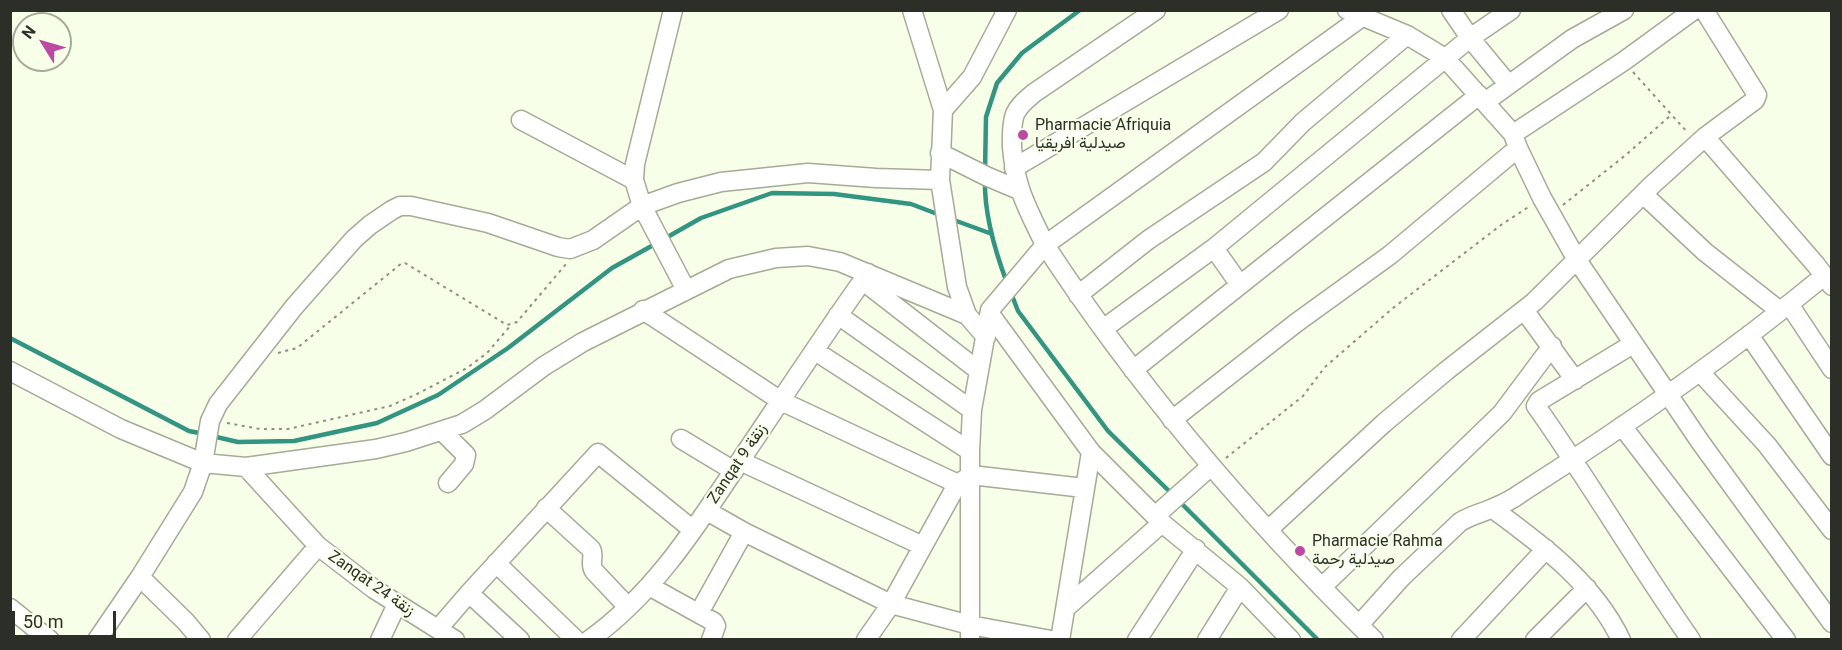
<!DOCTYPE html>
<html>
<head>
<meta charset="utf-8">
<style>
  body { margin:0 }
  #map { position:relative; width:1842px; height:650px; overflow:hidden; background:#f8ffe9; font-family:Roboto,sans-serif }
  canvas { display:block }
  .frame { position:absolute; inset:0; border:12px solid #2c2f27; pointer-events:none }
  .north { position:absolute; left:12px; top:12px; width:60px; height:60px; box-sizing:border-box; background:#f8ffe9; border:2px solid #a6ac9b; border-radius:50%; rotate:307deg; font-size:16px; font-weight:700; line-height:24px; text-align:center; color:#2c2f27 }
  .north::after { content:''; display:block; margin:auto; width:21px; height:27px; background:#bc49a2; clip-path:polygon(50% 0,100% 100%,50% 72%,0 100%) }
  .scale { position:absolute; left:12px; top:611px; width:104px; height:27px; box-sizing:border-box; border:3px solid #2c2f27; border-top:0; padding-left:8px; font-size:18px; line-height:21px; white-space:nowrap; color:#2c2f27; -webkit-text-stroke:4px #f8ffe9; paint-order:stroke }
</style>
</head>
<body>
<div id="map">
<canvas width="1842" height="650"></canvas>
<div class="frame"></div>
<div class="north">N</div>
<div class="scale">50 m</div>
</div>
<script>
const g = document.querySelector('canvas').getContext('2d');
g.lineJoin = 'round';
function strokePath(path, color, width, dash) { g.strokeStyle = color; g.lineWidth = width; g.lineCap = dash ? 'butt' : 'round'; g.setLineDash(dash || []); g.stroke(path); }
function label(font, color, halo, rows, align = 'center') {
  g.font = font + ' Roboto,Vazirmatn,sans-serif'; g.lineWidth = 4.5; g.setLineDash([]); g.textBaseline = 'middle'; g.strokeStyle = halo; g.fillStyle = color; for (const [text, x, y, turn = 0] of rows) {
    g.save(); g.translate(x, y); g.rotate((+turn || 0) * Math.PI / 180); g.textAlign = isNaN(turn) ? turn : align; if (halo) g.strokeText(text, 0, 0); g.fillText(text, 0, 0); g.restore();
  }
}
strokePath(new Path2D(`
  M985,172L986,117L997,83L1022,53L1080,10
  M985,180C984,215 995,251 1007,283
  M951,219L992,234
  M664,239L701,218L772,193L834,194L911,204L940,215
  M1011,293L1018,311L1108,431L1172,494
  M10,338L189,431L204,434
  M212,436L238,442L294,441L377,423L438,395L508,348L612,268L657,243
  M1178,500L1318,640`), '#339481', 4.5);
const minor = new Path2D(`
  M673,10L635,164L634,180L642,206L686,290
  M912,10L943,110L940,180
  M1347,10L1407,35L1445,58L1513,134
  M1451,10L1470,38L1508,84
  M1362,17L1045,245C1139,389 1251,519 1374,640
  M1485,102L1572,39L1624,10
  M943,110L972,77L1007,10
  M521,120L634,180
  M1705,137L1816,265L1832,286
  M1518,148L1542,198L1577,260L1701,443L1832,623
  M940,153L986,176L1019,190
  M1014,168L1279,10
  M1643,194L1705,252L1780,311
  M1214,248L1240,285
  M863,281L979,371
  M1078,295L1148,240L1264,162L1303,122L1407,35
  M1789,304L1832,369
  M643,310L781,401L958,484
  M1524,310L1575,380
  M990,314L1091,452L1162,523L1240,587L1291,640
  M838,315L972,410
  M1103,329L1214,248L1470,38L1511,10
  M1749,335L1832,456
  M1633,344L1539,401L1536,406C1590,482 1637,563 1691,640
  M815,351L970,451
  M1133,370L1479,95
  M10,371L121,429L203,463L246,467L376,449L406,442L462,424L485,410L544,366L583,342L729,269L776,258L808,256L840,262L967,315
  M1700,372L1767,445L1832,530
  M1172,420L1296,323L1390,255L1518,148L1513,134L1624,61L1694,10
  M1622,426L1786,640
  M442,431L466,455L464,464L448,483
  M681,439L734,471
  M740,461L923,546
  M246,467L318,546L374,589L455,640
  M546,508L591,549C595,556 589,564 594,571L628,607
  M1493,509C1542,545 1594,583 1621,640
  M707,511L744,532L891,604L970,625L1051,640
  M1155,516L1210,467
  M1268,530L1384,423L1446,371L1534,302L1652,185L1705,137L1755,100L1757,95L1704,10
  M496,563L576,640
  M140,577L186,622L201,640
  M649,586L714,622L716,626L711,640
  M1322,587L1502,413L1552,346
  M469,593L520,640
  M1067,607L1162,523
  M10,608L50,640
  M699,613L744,532
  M1359,625L1401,578L1460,522C1471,515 1482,513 1493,508C1503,504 1513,499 1521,493C1626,426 1728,355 1824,276
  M438,629L469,593L598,453L693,530
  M97,640L140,577L193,492L203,463L210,421L218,404L294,307L354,239L370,225L392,210L400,206H411L488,223L558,247L570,249L593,240L642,206L678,193L721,182L808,173L876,178L940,180L957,287L967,315L986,337
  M237,640L318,546
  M380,640L397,604
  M589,640C655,593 698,524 742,458C784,396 825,333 868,273
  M866,640L891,604L954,490L958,484L971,475L1084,488
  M970,640V451L972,410L990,310L1045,245C1028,209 1015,188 1012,147C1012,136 1011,125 1015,114C1019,105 1027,99 1034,93L1156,10
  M1060,640L1091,452
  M1137,640L1196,549
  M1207,640L1240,587
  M1461,640L1546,549
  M1535,640L1587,588`);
strokePath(minor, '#a4ab96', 21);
strokePath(new Path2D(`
  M1633,72L1688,133
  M1563,205L1627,154L1671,115
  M278,353L297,348L402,263H405L507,325L517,322L566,264
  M227,423L260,429H288L390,406L417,394L467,368L487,353L511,325
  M1226,458L1303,396L1325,367L1393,308L1501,225L1530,206`), '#8b9081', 2, [3, 4.5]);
strokePath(minor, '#fff', 18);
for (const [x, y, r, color] of [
  [1023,135,6,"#bc49a2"],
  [1300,551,6,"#bc49a2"]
]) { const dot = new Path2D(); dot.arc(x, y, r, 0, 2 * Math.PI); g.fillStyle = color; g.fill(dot); strokePath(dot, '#f8ffe9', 2); }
label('16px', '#2c2f27', '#f8ffe9', [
  ["Pharmacie Afriquia",1035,126],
  ["صيدلية افريقيا",1035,144],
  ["Pharmacie Rahma",1312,542],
  ["صيدلية رحمة",1312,560]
], 'left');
label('16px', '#2c2f27', '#f8ffe9', [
  ["Zanqat 9 زنقة",738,464,-56],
  ["Zanqat 24 زنقة",371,584,35]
]);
</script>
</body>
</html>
